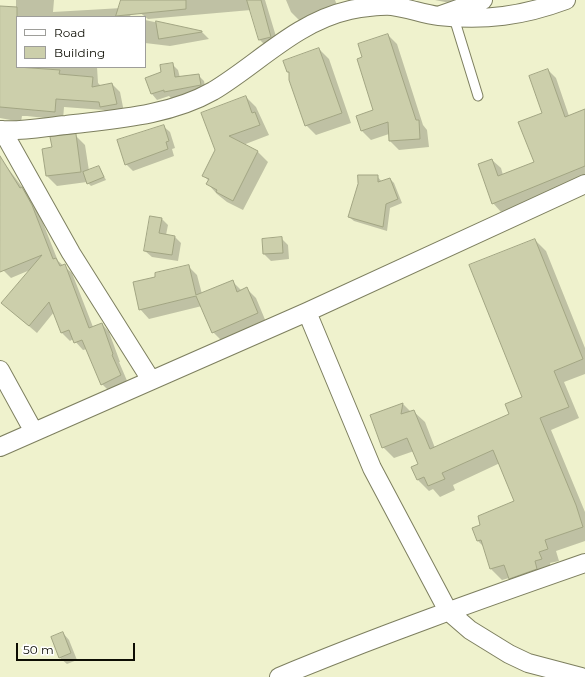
<!DOCTYPE html>
<html>
<head>
<meta charset="utf-8">
<style>
  body { margin:0 }
  #map { position:relative; width:585px; height:677px; overflow:hidden; background:#eff2cd; font-family:Montserrat,sans-serif }
  canvas { display:block }
  .legend { position:absolute; left:16px; top:16px; width:130px; height:52px; box-sizing:border-box; background:#fff; border:1px solid #9e9e9a; margin:0; padding:5px 7px; list-style:none; font-size:12px; color:#0d0d03 }
  .legend li { display:flex; align-items:center; gap:8px; height:20px }
  .legend b { width:20px; border:1px solid #9e9e9a }
  .scale { position:absolute; left:16px; top:643px; width:119px; height:18px; box-sizing:border-box; border:2px solid #0d0d03; border-top:0; padding-left:5px; font-size:12px; line-height:14px; white-space:nowrap; color:#0d0d03; -webkit-text-stroke:3px #fff; paint-order:stroke }
</style>
</head>
<body>
<div id="map">
<canvas width="585" height="677"></canvas>
<ul class="legend">
<li><b style="height:5px;background:#fff"></b>Road</li>
<li><b style="height:11px;background:#cccfab"></b>Building</li>
</ul>
<div class="scale">50 m</div>
</div>
<script>
const g = document.querySelector('canvas').getContext('2d');
g.lineJoin = 'round';
function fillPath(path, color) { g.fillStyle = color; g.fill(path, 'evenodd'); }
function strokePath(path, color, width, dash) { g.strokeStyle = color; g.lineWidth = width; g.lineCap = dash ? 'butt' : 'round'; g.setLineDash(dash || []); g.stroke(path); }
fillPath(new Path2D(`
  M16,0H54L53,12L122,8L132,17H17V67H97L98,83L101,86L112,84L120,92L124,112L109,115L104,110L64,107L63,120L27,116H22L21,122L0,118V7L16,8Z
  M124,0H265L278,43L266,46L260,40L251,10L148,19Z
  M286,0H335L338,8L301,22L291,12Z
  M435,0H466L465,6Z
  M145,20L202,32L209,39L170,46L145,43Z
  M388,35L397,44L423,125L427,130L429,147L399,150L390,141L389,134L371,140L362,131L357,117L375,111L364,57Z
  M319,49L329,59L351,123L316,135L306,125L290,74L288,72Z
  M172,64L178,70L180,78L198,75L204,81L206,91L171,98L169,96L157,100L152,94L163,73Z
  M548,70L556,78L569,116L585,110V178L501,212L493,203L492,160L501,168L503,175L535,162Z
  M246,97L256,107L269,135L243,145L258,152L268,162L243,210L227,202L217,194L208,184L209,181L203,175Z
  M163,126L170,132L175,148L172,149L174,156L133,171L126,164Z
  M75,135L85,145L89,171L99,167L106,180L91,186L87,182L57,186L47,176L53,148Z
  M4,163L29,196L39,213L58,261L72,273L93,327L102,324L109,332L120,362H119L128,383L110,392L102,384L87,349L83,350L73,339L70,341L62,333L54,312L37,333L2,303L30,270L11,278L3,270L0,262V166Z
  M377,176L382,182L390,179L394,183L402,203L390,208L387,231L354,221L349,217L359,184Z
  M161,218L168,225L166,235L175,237L181,243L178,261L152,257L145,251Z
  M281,238L288,245L289,259L271,261L264,254L263,240Z
  M535,240L546,251L585,348V374L564,382L579,418L551,430L585,512V541L556,551L559,561L550,563L552,571L521,589L509,578L502,580L491,569L485,548L478,541L474,529L481,526L515,502L500,463L453,485L455,490L440,497L433,489L429,491L418,480L412,467L419,464L414,451L394,458L383,447L371,416L403,404L411,412L413,411L425,422L435,448L510,414L523,397Z
  M188,266L197,275L202,294L233,282L242,291L247,289L256,298L266,322L222,341L213,332L202,306L149,319L140,309L157,278Z
  M63,633L69,640L77,660L67,664L60,658L52,637Z`), '#0003');
const building = new Path2D(`
  M121,0H186V9L116,16Z
  M247,0H261L271,37L259,40Z
  M0,6L17,7V67L60,70L59,74L93,77L92,87L112,83L117,104L100,107L99,102L56,99L55,112L0,107Z
  M156,21L202,31V32L159,39Z
  M388,34L416,120H419L420,139L389,141L388,122L361,131L356,116L373,110L357,59L362,57L358,44Z
  M319,48L342,113L305,126L289,80V72H287L283,61Z
  M173,63L175,77L199,74L201,85L164,92V90L151,94L145,78L161,72L160,65Z
  M548,69L565,117L585,109V166L492,204L478,164L492,159L498,176L534,162L518,122L542,113L529,76Z
  M246,96L252,113L255,112L260,125L229,136L258,151L233,201L216,192L217,190L206,184L209,179L202,176L215,150L201,113Z
  M164,125L169,141L166,142L168,149L125,165L117,140Z
  M76,134L81,172L46,176L42,149L52,147L50,137Z
  M0,156L20,188L22,187L32,205L53,259L56,258L60,266L65,264L89,328L102,323L113,354L112,355L121,375L101,385L82,340L74,343L69,330L61,333L49,302L29,326L1,303L42,255L0,272Z
  M99,166L104,177L87,184L83,172Z
  M358,175H378V182L390,178L398,199L386,204L383,227L348,217L358,184Z
  M150,216L162,218L159,233L175,236L172,255L144,251Z
  M282,237L283,253L263,254L262,239Z
  M535,239L583,359L554,371L569,407L540,418L576,505L583,527L545,540L548,549L539,552L542,559L535,561L537,569L509,579L504,565L490,569L481,540L477,541L472,528L480,525L478,516L514,501L493,450L442,473L445,479L428,486L424,477L417,480L411,467L418,464L407,438L382,448L370,415L403,403L401,414L414,410L430,449L509,414L505,404L522,397L469,265Z
  M189,265L196,295L233,280L237,292L247,287L258,313L212,333L196,296L139,310L133,282L155,277V273Z
  M63,632L71,653L59,658L51,637Z`);
fillPath(building, '#cccfab');
strokePath(building, '#a2a583', 1);
const lane = new Path2D(`
  M454,18L478,96`);
const street = new Path2D(`
  M441,15L483,0
  M0,130C21,132 45,127 66,125C115,119 169,116 213,91C258,64 296,22 350,10C360,8 382,5 392,6C408,8 423,14 439,16C485,21 523,16 566,0
  M2,130L71,253L151,380
  M307,312L372,468L448,611L470,630L509,654L528,663L581,677
  M0,370L34,432
  M0,447L307,312L585,184
  M279,677C380,635 482,599 585,563`);
strokePath(lane, '#7d7f5f', 11);
strokePath(street, '#7d7f5f', 20);
strokePath(lane, '#fff', 9);
strokePath(street, '#fff', 18);
</script>
</body>
</html>
